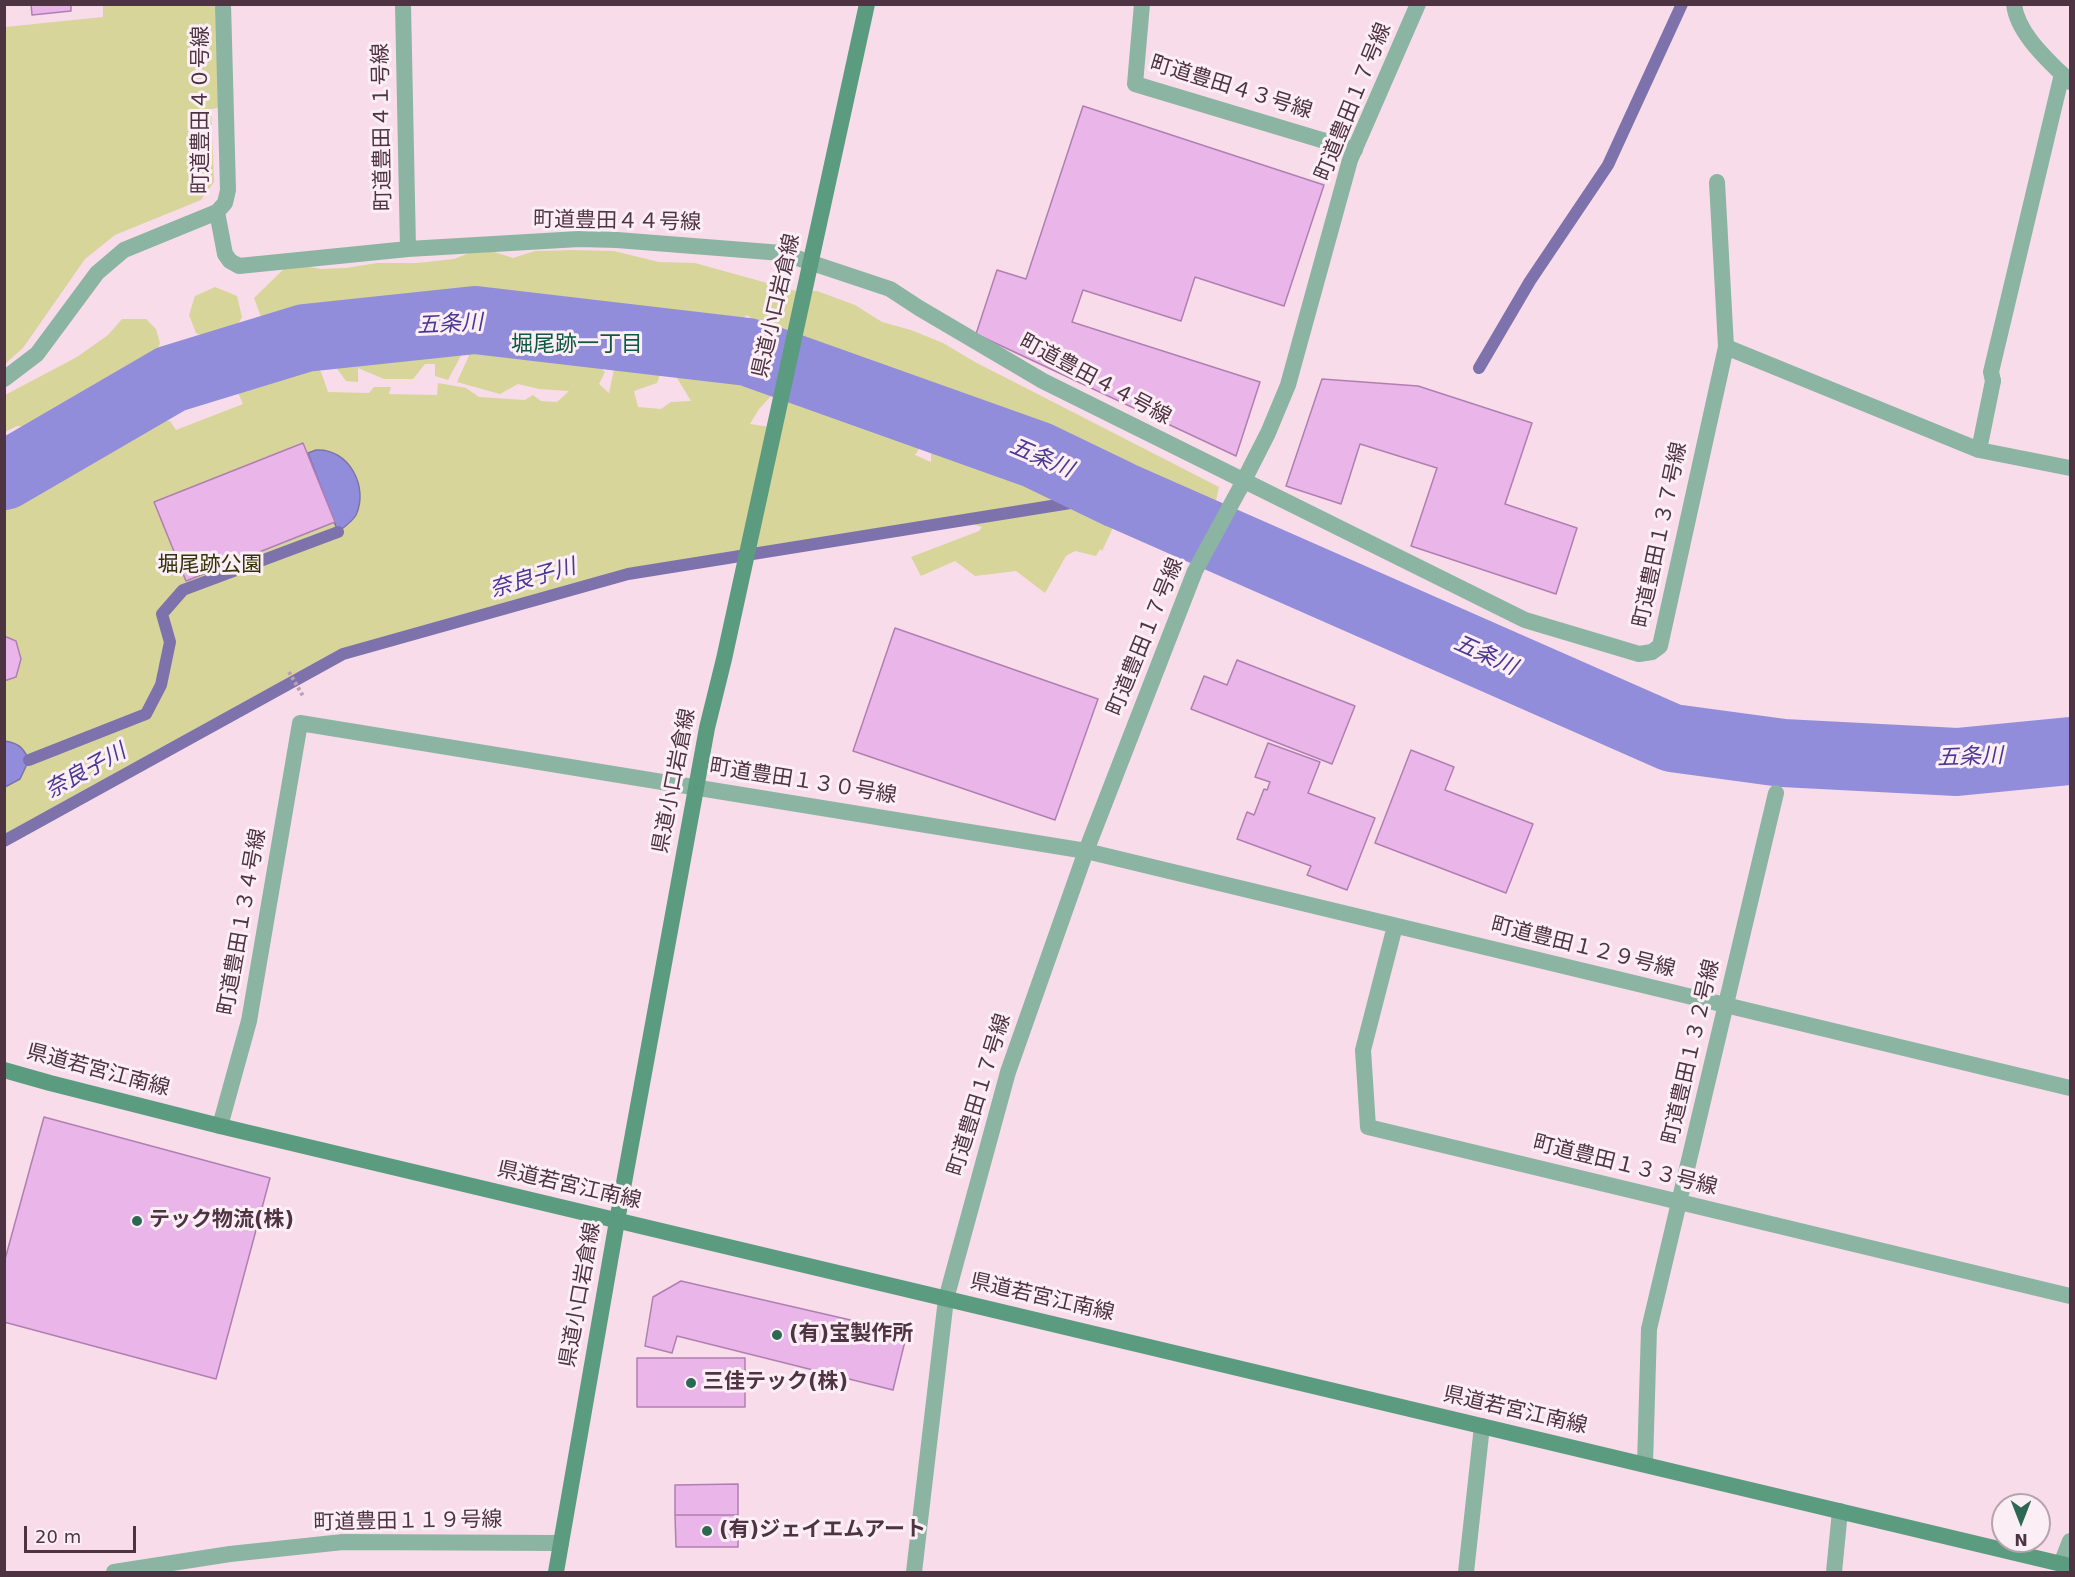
<!DOCTYPE html>
<html>
<head>
<meta charset="utf-8">
<style>
  body { margin:0 }
  #map { position:relative; width:2075px; height:1577px; overflow:hidden; background:#f8dcea; font-family:"DejaVu Sans",sans-serif }
  canvas { display:block }
  .frame { position:absolute; inset:0; border:6px solid #4e3342; pointer-events:none }
  .north { position:absolute; left:1991px; top:1493px; width:60px; height:60px; box-sizing:border-box; background:#fceef5; border:2px solid #b6a3ad; border-radius:50%; rotate:180deg; font-size:16px; font-weight:700; line-height:24px; text-align:center; color:#4e3342 }
  .north::after { content:''; display:block; margin:auto; width:21px; height:27px; background:#2d6852; clip-path:polygon(50% 0,100% 100%,50% 72%,0 100%) }
  .scale { position:absolute; left:24px; top:1526px; width:112px; height:27px; box-sizing:border-box; border:3px solid #4e3342; border-top:0; padding-left:8px; font-size:18px; line-height:21px; white-space:nowrap; color:#4e3342; -webkit-text-stroke:4px #fceef5; paint-order:stroke }
</style>
</head>
<body>
<div id="map">
<canvas width="2075" height="1577"></canvas>
<div class="frame"></div>
<div class="north">N</div>
<div class="scale">20 m</div>
</div>
<script>
const g = document.querySelector('canvas').getContext('2d');
g.lineJoin = 'round';
function fillPath(path, color) { g.fillStyle = color; g.fill(path, 'evenodd'); }
function strokePath(path, color, width, dash) { g.strokeStyle = color; g.lineWidth = width; g.lineCap = dash ? 'butt' : 'round'; g.setLineDash(dash || []); g.stroke(path); }
function label(font, color, halo, rows, align = 'center') {
  g.font = font + ' "DejaVu Sans","Noto Sans JP",sans-serif'; g.lineWidth = 6; g.setLineDash([]); g.textBaseline = 'middle'; g.strokeStyle = halo; g.fillStyle = color; for (const [text, x, y, turn = 0] of rows) {
    g.save(); g.translate(x, y); g.rotate((+turn || 0) * Math.PI / 180); g.textAlign = isNaN(turn) ? turn : align; if (halo) g.strokeText(text, 0, 0); g.fillText(text, 0, 0); g.restore();
  }
}
fillPath(new Path2D(`
  M103,5H223L226,107L211,109L214,182L201,200L115,235L85,259L23,348L5,364V27L103,17Z
  M482,248L513,258L535,251L574,250L614,251L659,262L695,263L796,291H817L855,305L882,322L911,330L943,343L975,362L1219,487L1215,505L1191,522L1164,504H1125L1084,468L1044,465L999,449L961,415L867,378L846,354H800L747,315L733,325L688,328L683,313L646,321L593,323L565,312L555,322L522,317L491,307L469,312L427,302L415,317L391,303L375,317L343,318L324,306L321,322L307,326L277,330L261,317L254,298L290,263L320,269L346,268L377,263H417L454,259Z
  M215,287L237,296L242,317L232,335L214,340L196,333L189,315L195,296Z
  M122,319H146L156,329L160,343L153,363L120,384L100,386L71,401L65,417L39,428L17,426L5,432V395L77,357L108,335Z
  M345,325L408,345L436,351L445,335L464,350L448,380L435,376V364H425L413,379H384L358,368V382L346,381L335,366L342,355L329,349L311,360L321,372L328,392L369,393L374,387H391L389,394L437,395L438,383L466,388L479,397L525,400L533,395L541,401L557,402L569,391L539,389L518,384L500,394L457,382L468,358L474,337L517,333L594,344L590,358L605,372L599,384L609,393L614,369L604,349L623,329L638,331L646,346L665,360L657,383L634,391L638,407L661,409L671,402L691,401L674,373L677,355L724,353L761,369L774,393L759,409L750,424L771,427L779,379L860,384L909,416L925,440L915,455L931,462V444L966,441L994,455L1033,465L1037,478L1070,477L1100,505L1117,514L1111,532L1102,551L1100,549L1096,556L1075,551L1066,556L1045,593L1016,571L975,576L955,561L921,576L911,557L979,531L982,527L961,521L912,528L902,536L862,537L628,574L560,594L557,600L528,608L525,603L510,607L506,615L496,611L343,654L106,779L5,839V504L14,490L38,479L47,464L66,449L85,438L105,442L126,419L170,421L176,430L243,404L232,379L248,366L274,355L285,338L310,331L328,342Z`), '#d7d59a');
const water = new Path2D(`
  M316,450C349,448 369,487 356,515C352,522 344,527 338,532L308,453Z
  M5,741C18,743 23,747 29,760L20,779L5,787Z`);
fillPath(water, '#928ddb');
strokePath(water, '#7e72ad', 1.5);
strokePath(new Path2D(`
  M1479,368L1530,281L1608,165L1682,4
  M29,760L146,714L161,685L170,642L162,614L183,590L338,532
  M4,841L343,654L628,574L1120,495`), '#7e72ad', 12);
strokePath(new Path2D(`
  M4,476L171,379L305,338L475,320L748,352L1037,455L1120,495L1672,738L1783,753L1957,762L2070,751`), '#928ddb', 68);
const building = new Path2D(`
  M31,4H71V11L32,15Z
  M1083,106L1324,185L1284,306L1195,277L1181,321L1083,290L1072,322L1260,382L1236,456L976,334L997,270L1026,279Z
  M1322,379L1418,386L1532,423L1505,504L1577,528L1556,594L1411,546L1437,468L1360,444L1341,504L1286,486Z
  M303,443L335,522L186,581L154,502Z
  M895,628L1098,699L1055,820L853,751Z
  M4,636L16,641L21,659L16,677L4,681Z
  M1237,660L1355,706L1332,764L1191,709L1204,676L1227,685Z
  M1268,743L1320,762L1308,793L1375,818L1347,890L1307,875L1311,866L1237,839L1247,812L1254,815L1264,789L1267,790L1270,782L1255,777Z
  M1411,750L1454,767L1445,790L1533,824L1506,893L1375,843Z
  M44,1117L270,1178L216,1379L4,1322V1263Z
  M681,1281L907,1333L893,1390L677,1336L672,1353L645,1346L653,1297Z
  M637,1358H745V1407H637Z
  M738,1484V1515H675V1485Z
  M675,1515H738V1547H676Z`);
fillPath(building, '#eab6ea');
strokePath(building, '#b07fb1', 1.5);
strokePath(new Path2D(`
  M289,672L303,696`), '#bca0af', 4, [3, 3]);
strokePath(new Path2D(`
  M1717,182L1726,347
  M1993,381L1991,372L2062,74`), '#8bb4a2', 16);
strokePath(new Path2D(`
  M403,4L408,249
  M1142,4L1135,84L1355,150
  M2014,4C2017,34 2050,62 2070,82
  M217,212L225,203L228,190L223,4
  M4,379L37,354L97,273L124,250L217,212L225,254L230,261L239,266L408,249L579,239L617,240L782,253L890,289L919,308L1043,381L1525,620L1639,654L1652,652L1660,646L1726,347L1979,450L2070,468
  M1979,450L1993,381
  M1395,926L1363,1050L1368,1127L2070,1296
  M220,1126L249,1021L300,723L1086,851L2070,1088
  M1645,1464L1649,1329L1776,793
  M2061,1564L2070,1541
  M114,1572L230,1554L343,1542L561,1543
  M914,1572L946,1299L1008,1072L1086,851L1195,571L1239,490L1268,433L1288,385L1350,160L1418,4
  M1466,1572L1482,1426
  M1834,1572L1840,1511`), '#8bb4a2', 16);
strokePath(new Path2D(`
  M4,1070L50,1083L220,1126L2070,1566
  M556,1572L617,1221L707,728L724,659L867,4`), '#5b9c81', 16);
for (const [x, y, r, color] of [
  [137,1221,6,"#2d6852"],
  [777,1335,6,"#2d6852"],
  [691,1383,6,"#2d6852"],
  [707,1531,6,"#2d6852"]
]) { const dot = new Path2D(); dot.arc(x, y, r, 0, 2 * Math.PI); g.fillStyle = color; g.fill(dot); strokePath(dot, '#fceef5', 2); }
label('21px', '#4e3342', '#fceef5', [
  ["町道豊田４３号線",1231,88,17],
  ["町道豊田１７号線",1354,102,-68],
  ["町道豊田４０号線",202,110,-90],
  ["町道豊田４１号線",383,127,-91],
  ["町道豊田４４号線",617,222,1],
  ["県道小口岩倉線",777,306,-77],
  ["町道豊田４４号線",1095,380,28],
  ["町道豊田１３７号線",1661,535,-78],
  ["町道豊田１７号線",1146,637,-68],
  ["県道小口岩倉線",675,781,-79],
  ["町道豊田１３０号線",803,782,9],
  ["町道豊田１３４号線",243,922,-80],
  ["町道豊田１２９号線",1583,948,14],
  ["町道豊田１３２号線",1692,1052,-77],
  ["県道若宮江南線",98,1071,15],
  ["町道豊田１７号線",980,1095,-73],
  ["町道豊田１３３号線",1625,1166,14],
  ["県道若宮江南線",569,1186,13],
  ["県道小口岩倉線",581,1295,-80],
  ["県道若宮江南線",1042,1298,13],
  ["県道若宮江南線",1515,1411,13],
  ["町道豊田１１９号線",408,1522,-1]
]);
label('21px', '#343209', '#fceef5', [
  ["堀尾跡公園",210,566]
]);
label('bold 21px', '#4e3342', '#fceef5', [
  ["テック物流(株)",149,1221],
  ["(有)宝製作所",789,1335],
  ["三佳テック(株)",703,1383],
  ["(有)ジェイエムアート",719,1531]
], 'left');
label('italic 22px', '#483894', '#fceef5', [
  ["五条川",450,325,-3],
  ["五条川",1041,459,23],
  ["奈良子川",533,579,-16],
  ["五条川",1485,656,24],
  ["五条川",1970,758,-2],
  ["奈良子川",86,772,-29]
]);
label('22px', '#0f5942', '#fceef5', [
  ["堀尾跡一丁目",577,345]
]);
</script>
</body>
</html>
